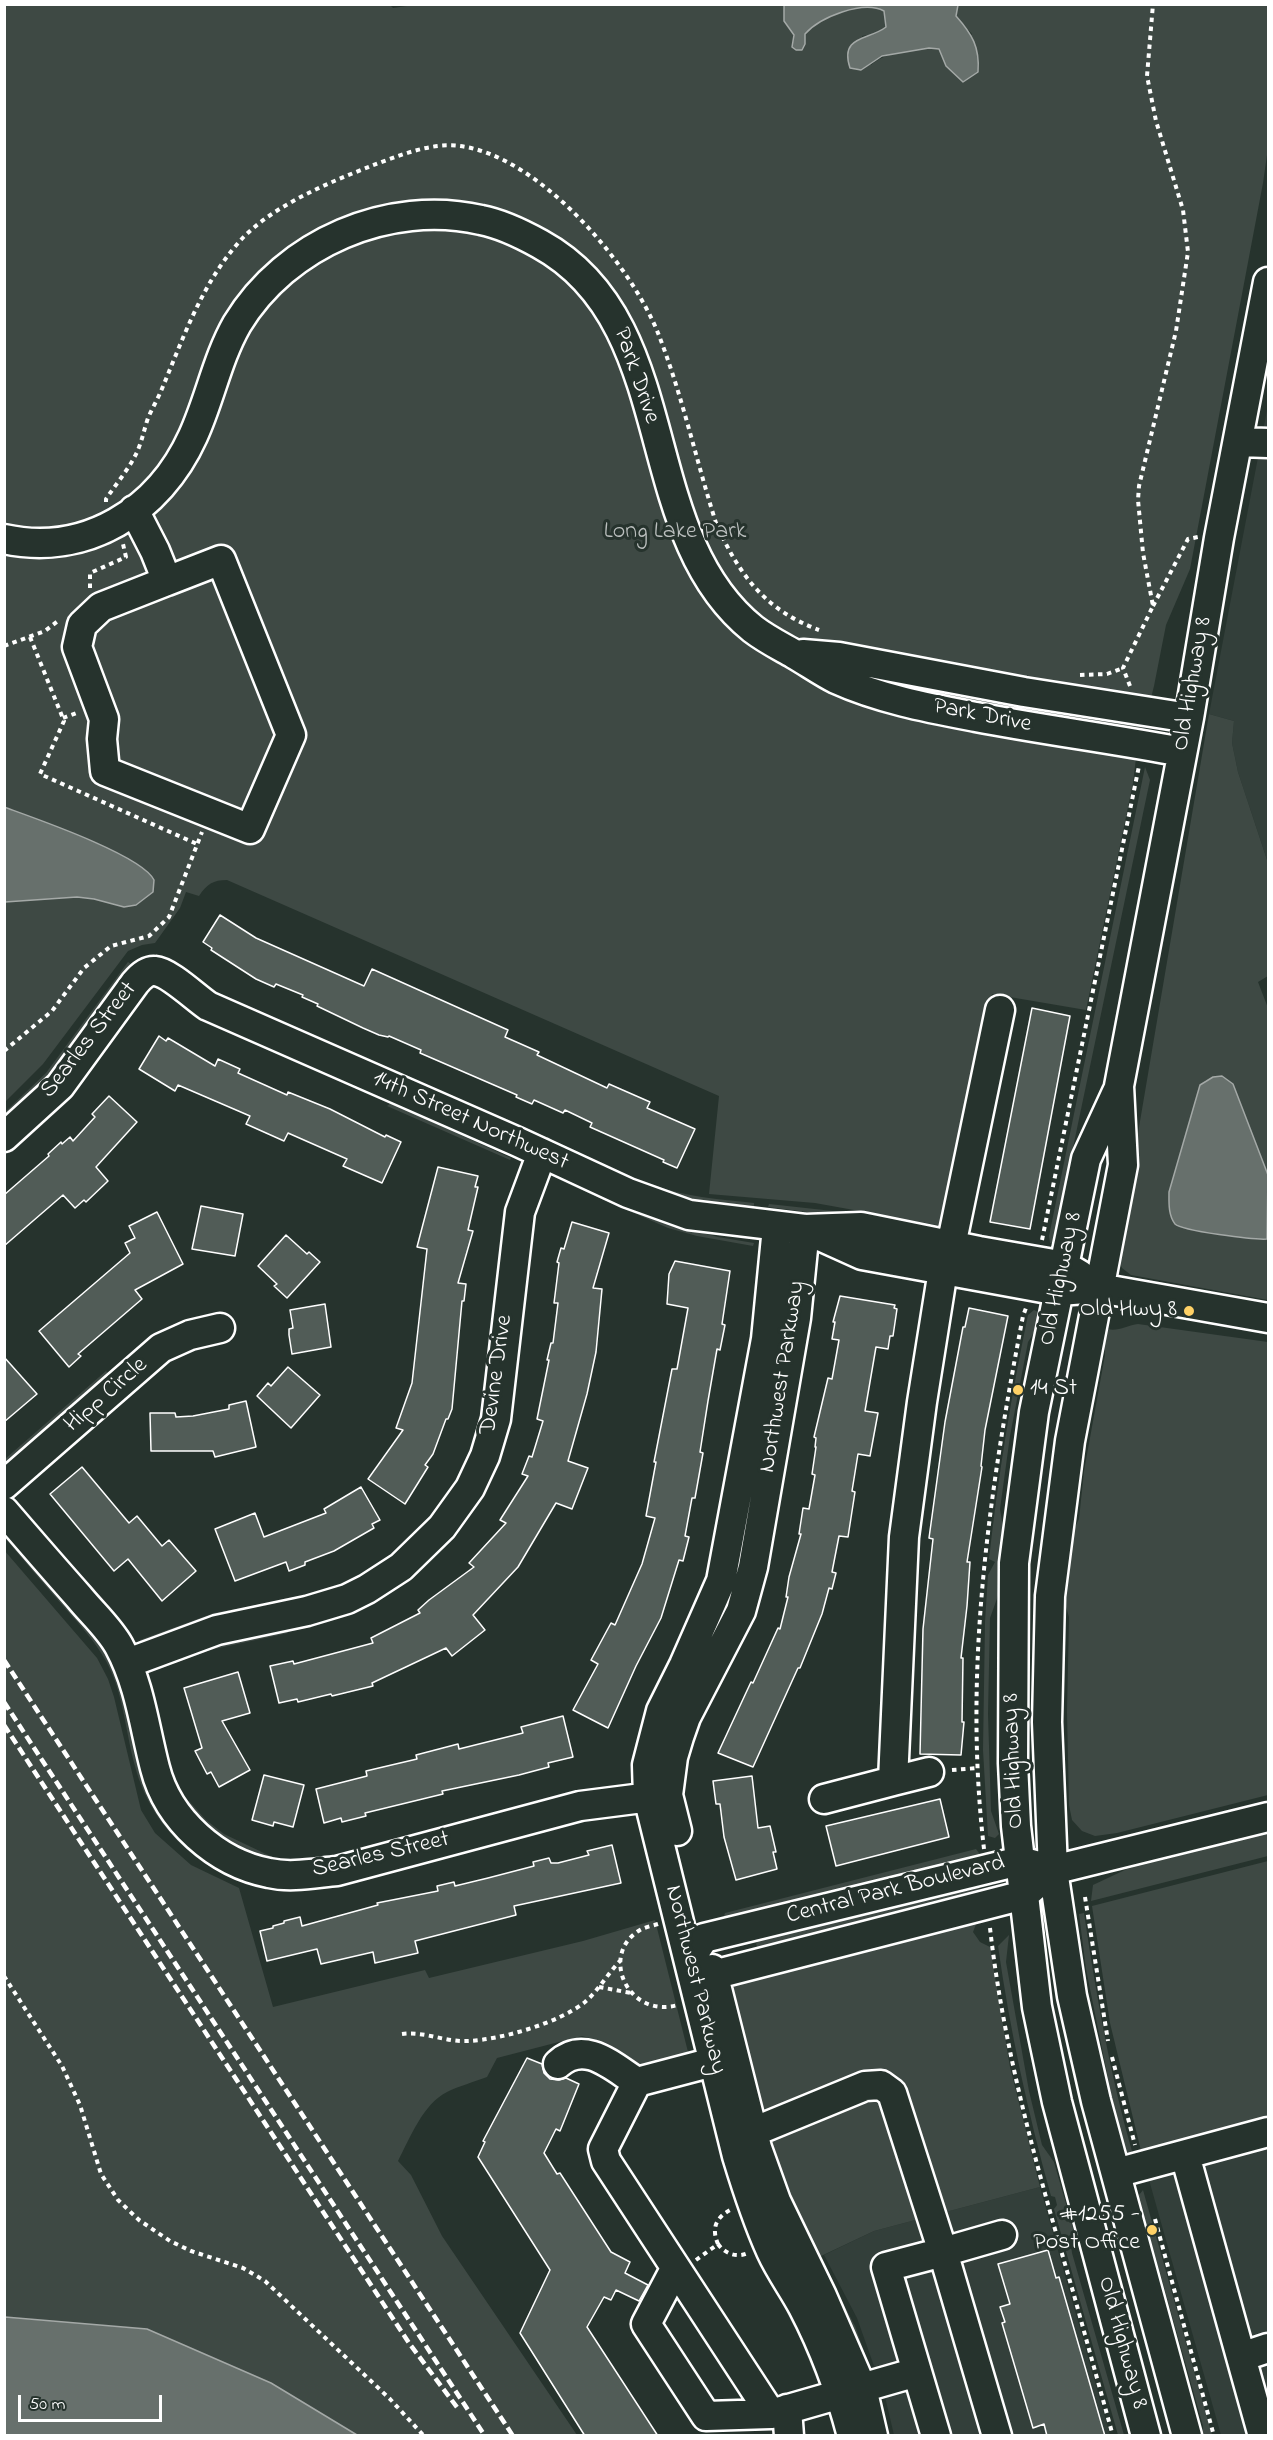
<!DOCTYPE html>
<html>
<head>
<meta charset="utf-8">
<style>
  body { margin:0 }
  #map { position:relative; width:1273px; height:2440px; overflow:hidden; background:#26332d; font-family:"Indie Flower",sans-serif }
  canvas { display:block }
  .frame { position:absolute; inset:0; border:6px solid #fff; pointer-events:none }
  .scale { position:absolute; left:18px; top:2395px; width:144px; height:27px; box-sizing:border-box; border:3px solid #fff; border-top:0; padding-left:8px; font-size:18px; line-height:21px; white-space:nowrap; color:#fff; -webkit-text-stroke:4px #26332d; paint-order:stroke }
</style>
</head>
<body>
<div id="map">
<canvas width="1273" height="2440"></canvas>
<div class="frame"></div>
<div class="scale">50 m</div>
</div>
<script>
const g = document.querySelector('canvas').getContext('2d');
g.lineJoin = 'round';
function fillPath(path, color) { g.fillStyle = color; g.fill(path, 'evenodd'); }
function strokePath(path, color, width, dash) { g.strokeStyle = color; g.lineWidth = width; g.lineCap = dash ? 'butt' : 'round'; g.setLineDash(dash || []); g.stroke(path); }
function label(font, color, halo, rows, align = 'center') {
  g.font = font + ' "Indie Flower",sans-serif'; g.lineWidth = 6; g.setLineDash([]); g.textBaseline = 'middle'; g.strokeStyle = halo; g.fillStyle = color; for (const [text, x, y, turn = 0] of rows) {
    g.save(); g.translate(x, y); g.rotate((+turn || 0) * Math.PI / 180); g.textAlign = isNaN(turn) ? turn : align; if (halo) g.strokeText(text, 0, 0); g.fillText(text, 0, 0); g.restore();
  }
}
fillPath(new Path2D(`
  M1268,405V863L1238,772L1232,743L1234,721L1209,714Z
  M1268,2121V2435H1221L1142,2155Z
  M1040,2187L1110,2435H894L879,2371L874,2366L857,2318L824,2255L874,2231Z`), '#333f3a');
fillPath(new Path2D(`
  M389,4L393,8L420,4L784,5L783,7L794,35L793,40L796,50H802L805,44V34C820,17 863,0 884,11L886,27L878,33L862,36L871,65C887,51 918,47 939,49L946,66L972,34L956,16L958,5H1268V148L1263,183L1190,569L1166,625L1154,686L1136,758L1133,783L1086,1010L992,994L948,1227L815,1203L709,1194L719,1096L227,880C213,880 207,884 199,896L186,892L180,908L155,943L142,945L128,951L43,1064L5,1102V5Z
  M1209,714L1234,721L1232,743L1238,772L1268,863V976L1258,982L1268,1008V1175L1233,1084L1206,1080L1200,1085L1169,1192V1207L1268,1238V1300L1131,1275L1122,1268L1117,1257Z
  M1145,767L1150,780L1053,1243H1050L1049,1236Z
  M128,962L131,964L51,1073L5,1116V1112L46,1073Z
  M147,991L148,994L70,1097L68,1095Z
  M391,1103L511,1158L510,1160L387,1106Z
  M557,1179L658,1221L718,1237L754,1243L753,1246L697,1236L668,1228Z
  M651,1184C685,1197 718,1199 754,1203V1206L690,1200L650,1188Z
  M769,1204L842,1212L924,1227L768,1207Z
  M1034,1310L1040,1313L1037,1328L1028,1342L1010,1436L1000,1509L1004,1533L999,1593L990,1618L988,1714L991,1811L999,1834L995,1838L988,1836L983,1750L985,1622L988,1575L995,1562L989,1559C998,1477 1011,1396 1028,1315Z
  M1138,1324L1268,1342V1795L1117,1833L1095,1836L1082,1831L1072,1820L1069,1805L1067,1712L1069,1617L1063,1597L1069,1539L1079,1519L1084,1471L1105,1355L1104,1335L1108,1329C1117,1332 1128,1325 1138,1324Z
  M106,1371L108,1373L5,1463V1459Z
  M4,1533L74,1612L109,1658L121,1684L140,1771L154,1803L277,1886V1890C209,1881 152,1832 135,1766C125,1730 124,1694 106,1661C95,1641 79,1624 64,1607C44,1584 24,1561 5,1538Z
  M4,1550L97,1658L108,1679L114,1697L141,1810L155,1833L191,1865L239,1888L273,2007L425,1970L429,1978L583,1941L655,1920L688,2052L687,2059L643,2068L602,2047L600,2041L582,2036L497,2058L487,2077C474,2082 459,2086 447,2092C423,2104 410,2138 398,2161L411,2175L442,2236L577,2435H357L271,2383L147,2329L5,2317Z
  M273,1602V1604L196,1622L140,1642V1640L214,1613Z
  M287,1630L288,1633L210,1650L156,1670L155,1668L205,1648Z
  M189,1801L206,1820L224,1834L270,1856C242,1857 201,1826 186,1802Z
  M1268,1833V1856L1091,1901L1093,1885L1127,1869Z
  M976,1849L982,1857L722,1921L725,1913Z
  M1268,1861V2121L1142,2155L1110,2023L1092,1906Z
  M977,1881L979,1889L973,1894L909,1910L870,1928L760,1952L756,1944L760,1936Z
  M1084,1913C1096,1994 1110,2075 1133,2155L1121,2150L1114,2130L1115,2113L1086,1969L1079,1914Z
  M978,1919L973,1932L980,1942L990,1947L1010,2067L1040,2187L874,2231L819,2257L855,2326L870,2368L868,2371L767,2157L772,2110L760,2108L727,1993L731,1985L759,1973L766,1976L957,1928L961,1923Z
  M1009,1935L1006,1962L1029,2091L1042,2145L1054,2162L1075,2235L1071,2245L1072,2253L1124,2435H1118L1054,2209L1057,2205L1055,2197L1051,2196C1028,2113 1010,2031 998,1946Z
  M705,2081L821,2383L817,2380L800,2338L755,2251L739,2214L725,2169L703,2085Z
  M1143,2190L1212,2435H1202L1203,2426L1151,2241L1139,2225L1135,2200Z`), '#3e4944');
const water = new Path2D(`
  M784,4L958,5L956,16C972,34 980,47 978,72L963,82L946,66L939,49L929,48L882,56L861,70L850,68C839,35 870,40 886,27L884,11C863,0 820,17 805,34V44L802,50H796L792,47L794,35L784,21Z
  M4,807C34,818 142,855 154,880L153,892L136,905L124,907L94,899L77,897L5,902Z
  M1222,1076L1233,1084L1268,1175L1267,1239C1255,1240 1182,1231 1175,1224C1168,1215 1169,1202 1169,1192L1200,1085L1213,1077Z
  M5,2317L147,2329L271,2383L357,2435H5Z`);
fillPath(water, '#67706c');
strokePath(water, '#a4a9a7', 1.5);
const building = new Path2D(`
  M220,915L256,938L364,986L372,969L508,1030L505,1037L539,1052L537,1055L607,1088L609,1084L650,1102L647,1108L695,1129L677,1168L663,1162L664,1160L590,1127L592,1123L565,1110L563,1113L534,1100L532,1104L516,1097L517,1095L420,1053L421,1050L389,1036L388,1037L379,1035L363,1028L317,1006L318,1004L302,997L303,995L276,984L274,987L256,979L211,950L212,948L203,942Z
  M1032,1008L1070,1016L1030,1229L990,1222Z
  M159,1036L166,1041L168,1038L215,1066L218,1059L240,1069L238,1073L287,1095L288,1092L330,1109L385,1137L386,1135L401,1142L382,1183L343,1166L347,1159L288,1133L284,1141L246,1124L250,1116L178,1085L175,1091L139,1069Z
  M109,1096L137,1122L96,1167L108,1181L86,1202L84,1200L75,1208L63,1195L4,1246V1195L49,1156L48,1154L61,1142L62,1144L70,1137L73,1141L95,1117L92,1114Z
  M438,1167L478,1176L475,1187H478L468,1230L473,1231L458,1283L466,1284L464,1301H462L452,1409L448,1419H446L433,1454L425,1465L428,1467L405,1504L368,1479L403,1430L396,1428L412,1383L427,1249L417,1247Z
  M201,1206L243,1214L235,1256L192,1249Z
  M157,1212L183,1264L135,1290L142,1299L78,1354L81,1356L69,1367L39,1331L130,1253L125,1243L135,1238L129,1226Z
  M572,1222L609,1233L593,1288L602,1289L596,1352L587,1394L568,1461L588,1468L572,1509L556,1503L518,1567L473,1615L485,1630L452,1656L446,1648L372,1683L373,1686L332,1696L331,1694L298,1702L297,1699L279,1703L270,1666L293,1661L294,1664L373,1643L371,1638L420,1613L418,1610L429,1600L474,1567L469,1563L506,1523L500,1520L528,1476L522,1474L529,1456L532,1457L543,1421L537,1419L549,1360H547L551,1343H553L558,1303H554L559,1263L557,1262L561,1248L564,1249Z
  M286,1235L307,1254L309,1252L320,1262L287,1298L274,1286L277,1284L258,1266Z
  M675,1261L730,1271L722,1324L725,1325L720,1350L717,1349L708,1401L700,1452L703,1453L695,1498H692L685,1536L689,1537L683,1561L679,1560L661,1618L636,1666L608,1728L573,1710L598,1664L591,1660L611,1623L615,1625L642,1564L655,1518L646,1516L656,1462H654L672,1369H677L688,1308L667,1304L669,1274Z
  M840,1296L895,1305L894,1308L897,1309L893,1336H890L888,1349L876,1347L865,1411L878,1413L870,1456L858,1454L852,1491L855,1492L848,1537L839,1536L832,1572L836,1573L832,1589L829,1588L822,1614L800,1668H798L753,1767L718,1753L751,1682L753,1683L778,1628L780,1629L788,1597H786L789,1577L801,1534H799L803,1508L809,1509L815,1475L812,1474L816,1447H815L816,1438L814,1437L828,1378L832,1379L839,1340L832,1339L835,1322H833Z
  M325,1304L331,1347L292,1354L289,1335V1329L293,1328L290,1310Z
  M969,1308L1008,1316L985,1430L981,1466L982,1467L967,1562H970L967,1606L961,1658H963L962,1722H964L961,1755L920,1754L923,1629L933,1539L929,1538L945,1422L963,1327H965Z
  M4,1357L37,1394L4,1422Z
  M288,1367L320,1395L291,1428L257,1396L268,1383L271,1386Z
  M246,1401L256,1447L215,1457L213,1451H151L150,1413H175L176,1417L193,1416L229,1409V1405Z
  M82,1467L129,1523L137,1516L162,1546L169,1540L196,1571L162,1601L128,1559L114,1571L50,1494Z
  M361,1487L380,1520L372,1524L374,1528L334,1551L305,1562V1565L289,1571L286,1562L235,1581L215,1529L255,1513L264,1537L326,1513L324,1509Z
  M238,1672L250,1713L222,1721L250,1770L219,1787L211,1772L207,1774L195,1751L202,1748L184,1688Z
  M563,1716L573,1757L548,1763L549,1767L519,1775L442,1791L443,1794L365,1813L366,1816L342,1822L341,1818L324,1823L316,1789L367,1776L366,1771L417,1759L416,1755L458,1744L459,1749L523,1733L521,1727Z
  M264,1775L304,1785L293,1827L274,1822L273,1826L252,1820Z
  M752,1776L758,1828L770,1826L776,1852H773L777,1869L736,1880L724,1837L720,1804H716L713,1781Z
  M940,1799L949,1837L836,1866L826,1826Z
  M612,1845L621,1883L514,1906L516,1915L415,1941L418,1953L375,1963L373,1952L321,1964L317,1949L267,1961L260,1931L273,1928V1926L284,1923V1921L300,1917L302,1926L378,1905L377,1903L438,1891L437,1886L454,1882L455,1886L488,1878L534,1866L533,1862L549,1858L551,1863H558L589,1855L587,1851Z
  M527,2058L542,2064L544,2073L550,2079L559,2080L566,2078L579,2084L560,2131L556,2129L544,2153L557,2174L560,2173L611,2252L630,2262L625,2273L648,2285L639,2301L616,2290L611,2300L604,2297L587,2327L658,2436H585L520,2333L550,2270L478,2157L485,2142L483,2141Z
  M1048,2250L1056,2278L1059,2277L1105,2436H1047L1044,2424L1033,2428L1002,2323L1005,2322L1000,2307L1010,2304L998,2264Z`);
fillPath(building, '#515c57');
strokePath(building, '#fff', 1.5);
const minor = new Path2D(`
  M1239,442L1268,443
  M134,510L155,551L167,581L101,607L82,625L77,647L104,719L102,739L105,771L250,829L291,735L221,560L167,581
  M4,539C86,557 159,511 193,436C210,399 217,359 237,324C286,243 389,199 481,220C502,224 522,234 540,244C684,323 632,532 753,629C766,639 780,646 794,654C808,662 822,672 836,679C880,699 929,708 976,717C1044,730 1114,739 1182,752
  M803,654L839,657L1024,692L1189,718
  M1117,1092L1086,1159L1034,1412L1014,1563L1013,1763L1016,1826L1037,2007L1057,2102L1146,2436
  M4,1137L60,1086L135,983C140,977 147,970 155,971C169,972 196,998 208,1006L518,1142L628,1193L689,1215L805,1229L861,1227L979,1251L1065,1266L1080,1275
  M777,1227L766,1339L721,1581L684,1665L661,1711L647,1765L648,1797L737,2156C747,2189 757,2220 771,2251C780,2271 793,2288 803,2307C825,2349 840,2390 852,2436
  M811,1232L862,1255L1059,1291L1099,1288L1268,1318
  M4,1485L161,1348L190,1335L220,1328
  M4,1511C29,1540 54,1569 79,1597C92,1613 109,1628 119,1646C140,1685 144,1726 155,1768C168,1820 217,1863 269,1873C291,1878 315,1873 337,1871L580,1806L666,1795
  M128,1663L217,1630L307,1611L347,1599L367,1589L401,1567L442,1527L470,1488L485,1456L496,1419L520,1212L542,1153
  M893,1781L929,1772
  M824,1799L893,1781L904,1537L922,1402L943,1270L951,1246L1000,1010
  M677,1831L668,1795L673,1757L679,1737L686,1717L741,1611L753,1567L796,1318L805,1229
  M1039,1866L1020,1861L704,1938L689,1960L713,1975L1024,1895L1053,1870L1268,1817
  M712,1969L757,2148L776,2201L822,2296L862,2388L873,2436
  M732,2057L637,2082L603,2149L606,2161L771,2414L917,2372
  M558,2064C585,2039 613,2067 637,2082
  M736,2137L753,2132L865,2086L881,2085L892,2093L943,2252L1002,2235
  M1185,2155L1241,2357
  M1116,2173L1268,2132
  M675,2269L646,2324L706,2416L771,2414
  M787,2409L789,2436
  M936,2436L886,2267L943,2252L997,2436
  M1187,2436L1096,2101L1072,1996L1053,1870L1047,1722L1050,1596L1070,1441L1123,1165L1119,1086L1189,718L1219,538L1268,282
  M1263,2436L1241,2357L1268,2348`);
strokePath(minor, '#fff', 33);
strokePath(new Path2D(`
  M106,502V499C116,484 129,469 137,452C142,441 144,430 148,418C152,409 157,400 161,391C183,339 201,285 239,242C271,206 328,183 371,166C398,156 431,142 460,146C539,156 630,263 658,333C682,394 696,460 716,523C739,575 765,610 819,630
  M90,588V573L126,557L123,544
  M1153,606L1188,539L1198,537
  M30,637L64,721L40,774L197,844
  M4,646L45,631L58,621
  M1080,675L1107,674L1123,668
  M1130,686L1123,668L1153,606L1143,553L1138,500L1139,486L1176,331L1188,252L1183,210L1156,121L1147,76L1153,4
  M63,718L79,712
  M4,1051L52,1011L84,968L111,946L149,936L169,917L202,832
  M1042,1240L1139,766
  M952,1770L978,1768
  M984,1849C963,1670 989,1492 1023,1316L1026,1308
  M1085,1897L1108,2041
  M658,1924C652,1926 645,1927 640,1930C599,1954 627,2019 678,2005
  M990,1928C1004,2053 1039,2175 1074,2295C1087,2342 1100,2389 1113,2436
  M4,1976L62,2066L80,2105L101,2174L118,2200L139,2220L170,2241L191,2251L243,2268L265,2281L390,2399L424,2436
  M599,1987L631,1993
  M402,2034C424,2031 445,2042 467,2041C500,2040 559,2023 585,2002C599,1990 608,1973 621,1960
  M1112,2057L1135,2145
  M1155,2219L1214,2436
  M718,2244C725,2254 737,2258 748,2253
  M696,2260L718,2244C711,2228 716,2217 732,2209`), '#fff', 4, [4.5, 4.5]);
strokePath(minor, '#26332d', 28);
strokePath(new Path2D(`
  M4,1660L513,2436
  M4,1702L485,2436
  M4,1725L409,2343L459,2410`), '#fff', 4.5, [9, 4.5]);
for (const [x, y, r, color] of [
  [1189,1311,6,"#ffd166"],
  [1018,1390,6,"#ffd166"],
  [1152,2230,6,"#ffd166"]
]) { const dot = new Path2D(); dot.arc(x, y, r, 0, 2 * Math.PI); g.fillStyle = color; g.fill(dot); strokePath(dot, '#26332d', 2); }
label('24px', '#fff', '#26332d', [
  ["Park Drive",635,376,71],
  ["Old Highway 8",1194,684,-80],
  ["Park Drive",982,717,11],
  ["Searles Street",90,1041,-52],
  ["14th Street Northwest",470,1122,24],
  ["Old Highway 8",1062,1279,-78],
  ["Devine Drive",498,1375,-82],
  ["Northwest Parkway",784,1377,-81],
  ["Hipp Circle",107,1396,-41],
  ["Old Highway 8",1015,1761,-92],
  ["Searles Street",381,1856,-13],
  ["Central Park Boulevard",896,1891,-14],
  ["Northwest Parkway",694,1980,76],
  ["Old Highway 8",1121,2343,75]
]);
label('24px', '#bbbfbe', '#26332d', [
  ["Long Lake Park",675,533]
]);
label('24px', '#fff', '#26332d', [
  ["Old Hwy 8",1177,1311],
  ["14 St",1030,1390,"left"],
  ["#1255 -",1140,2216],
  ["Post Office",1140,2244]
], 'right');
</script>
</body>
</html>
